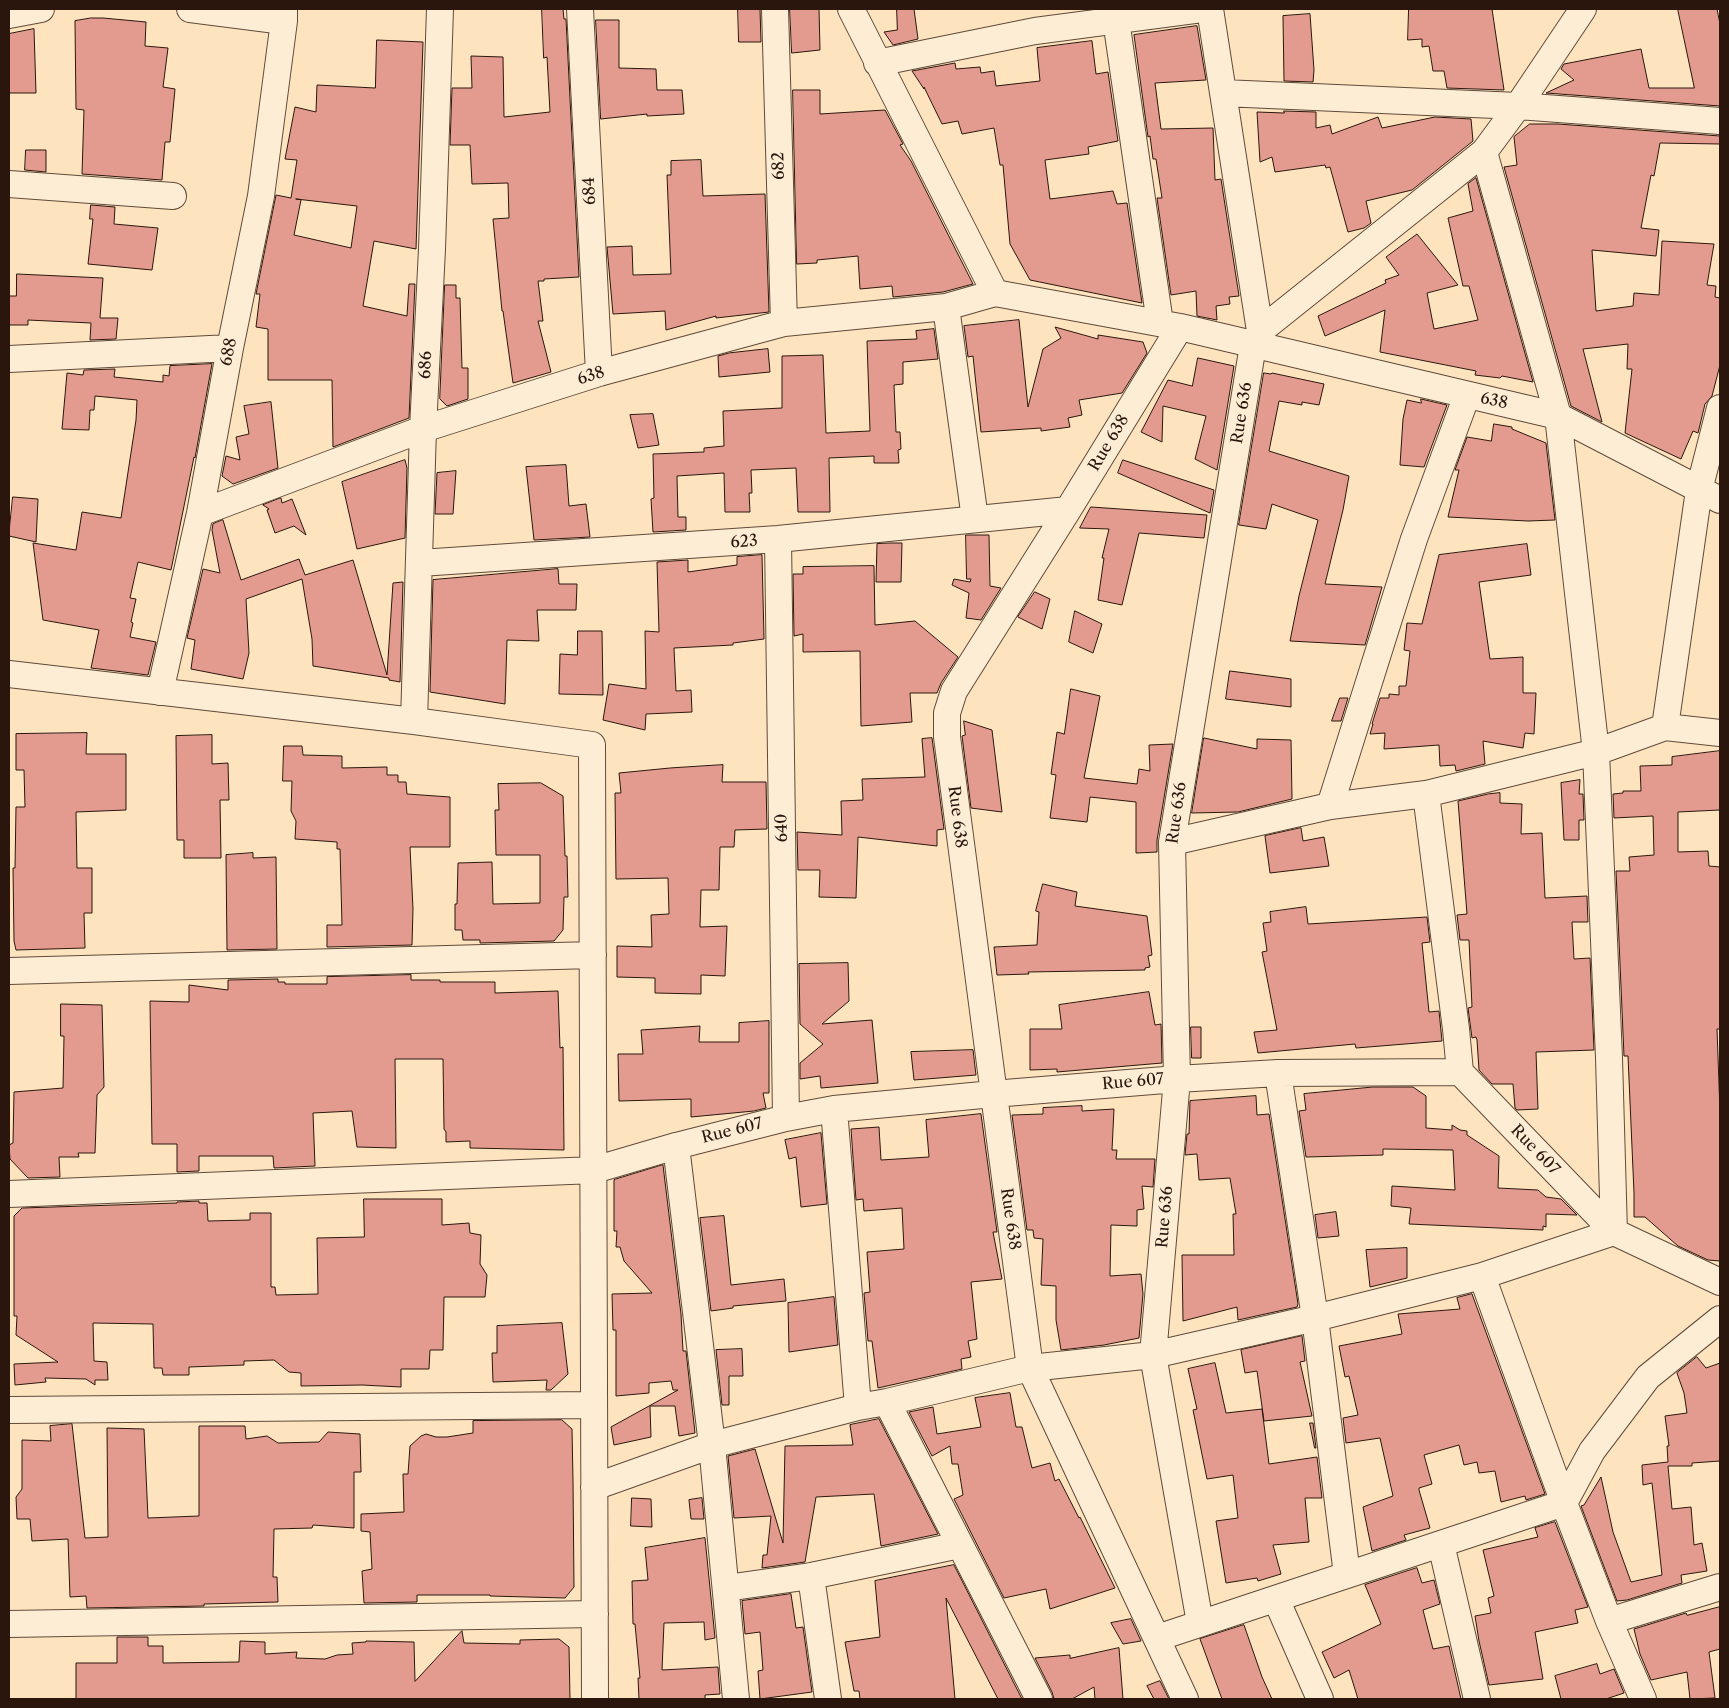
<!DOCTYPE html>
<html>
<head>
<meta charset="utf-8">
<style>
  body { margin:0 }
  #map { position:relative; width:1729px; height:1708px; overflow:hidden; background:#fde4bf; font-family:"Libre Caslon Text",serif }
  canvas { display:block }
  .frame { position:absolute; inset:0; border:10px solid #2b160d; pointer-events:none }
</style>
</head>
<body>
<div id="map">
<canvas width="1729" height="1708"></canvas>
<div class="frame"></div>
</div>
<script>
const g = document.querySelector('canvas').getContext('2d');
g.lineJoin = 'round';
function fillPath(path, color) { g.fillStyle = color; g.fill(path, 'evenodd'); }
function strokePath(path, color, width, dash) { g.strokeStyle = color; g.lineWidth = width; g.lineCap = dash ? 'butt' : 'round'; g.setLineDash(dash || []); g.stroke(path); }
function label(font, color, halo, rows, align = 'center') {
  g.font = font + ' "Libre Caslon Text",serif'; g.lineWidth = 4; g.setLineDash([]); g.textBaseline = 'middle'; g.strokeStyle = halo; g.fillStyle = color; for (const [text, x, y, turn = 0] of rows) {
    g.save(); g.translate(x, y); g.rotate((+turn || 0) * Math.PI / 180); g.textAlign = isNaN(turn) ? turn : align; if (halo) g.strokeText(text, 0, 0); g.fillText(text, 0, 0); g.restore();
  }
}
const building = new Path2D(`
  M542,9H563L564,19H566L579,277L544,279V281H538L543,321H538L551,372L513,383L503,311H502L493,219L509,218L508,183L472,184L470,145H450L452,88H472L471,56L503,57L504,117L550,112L547,57L544,58Z
  M738,9H760L761,42H739Z
  M790,9H819L820,50L792,53Z
  M897,9H914L918,39L893,45L884,32L897,30Z
  M1409,9H1492L1504,90L1447,88L1444,71H1433L1429,46L1422,47V39L1408,40Z
  M1678,9H1717L1720,24V106L1546,93L1574,80L1561,69L1564,64L1641,49L1649,88H1694Z
  M1310,14L1314,70L1313,82L1284,81L1283,16Z
  M91,18H103L146,22L145,46L168,48L163,87L175,89L170,142H165L162,180L82,174L84,110L76,109L75,21Z
  M596,20H619V68L656,69L657,90H682L684,114L647,116V114L601,119Z
  M1197,26L1206,80L1155,83L1161,129L1213,128L1215,180L1221,179L1239,296L1229,297L1230,304L1216,306L1217,320L1197,316L1196,291L1171,295L1157,198H1162L1156,159H1153L1150,136L1148,137L1134,35Z
  M34,29L36,93H9V34Z
  M377,40L423,42L416,249L374,241L363,306L407,316L409,284H415L409,418L333,447L332,380H268V329L256,327L260,294H256L276,195L291,198L297,160L285,159L295,107L316,112L317,85L375,88ZM296,199L357,206L351,248L294,235L301,200Z
  M1092,41L1096,74L1108,72L1118,141L1088,147L1089,154L1045,160L1050,199L1113,191L1117,204L1127,203L1142,303L1030,280L1010,244L1003,165H1000L994,128L962,134L958,121L942,124L924,87V89L912,71L955,63L956,69L980,67L981,73L994,71L996,86L1040,81L1037,48Z
  M793,90H820V114L885,110L903,144L900,145L911,161L973,284L943,292L893,297L892,286L860,289L858,256L817,260V263L797,264Z
  M1284,111L1316,112V128L1330,125L1332,134L1378,117L1382,128L1435,117L1471,119L1473,141L1412,190L1366,201L1371,223L1364,228L1348,232L1330,167L1326,168L1325,165L1275,172L1272,157L1260,162L1257,112L1284,113Z
  M1530,124H1558L1720,136V144L1660,143L1654,176L1651,175L1641,228L1659,230L1656,256L1592,250L1596,311L1633,306L1634,293L1659,295L1662,241L1714,244L1707,285L1716,286L1715,297L1720,298V365L1712,396L1705,404L1698,433L1693,431L1681,459L1625,433L1632,369H1627L1628,344L1583,349L1602,422L1571,406L1504,167L1517,165L1514,137Z
  M26,150H46V172L25,170Z
  M701,160L703,196L765,194L769,312L716,318V316L666,330L665,311L613,314L607,247L632,246L633,275L671,274L667,175H671V161Z
  M1476,178L1533,382L1502,376L1500,378L1475,375L1476,371L1380,352L1385,310L1325,336L1318,316L1386,283L1385,280L1399,275L1386,257L1417,234L1458,285L1427,293L1434,329L1478,320L1469,286H1463L1448,218L1473,211L1468,184Z
  M91,205L115,207L114,224L158,228L152,270L88,264L93,219H90Z
  M17,274L103,278L100,318H118L116,339L90,340L91,323L28,320V325H9V296H16Z
  M445,285H456V298H460L462,368H468V399L447,406L440,399Z
  M1019,320L1028,407L1043,349L1061,338L1055,327L1098,339V335L1143,342L1147,353L1122,393L1079,400L1082,415L1068,418L1070,427L1041,431V428L981,432L973,356L968,357L964,326Z
  M934,329L938,359L903,362V384L894,385L896,432H900L901,449L898,450L899,463H874V456L829,458L830,512H798L796,468L751,470L752,493H749L750,512H725L724,473L677,476L678,517H686V530L653,532L651,499L654,498L653,454L704,452V448L724,446L723,411L782,408V356L823,355L826,433L870,431L867,341L917,339L916,331Z
  M768,349L770,372L719,377L718,356L729,353Z
  M1198,358L1234,366L1217,470L1195,459L1206,416L1163,406L1162,442L1141,432L1168,380L1192,386Z
  M212,364L195,458L194,457L171,570L138,562L130,598L136,599L131,622L133,623L130,637L156,642L148,675L91,668L99,630L43,620L33,543L76,550L82,512L121,518L136,420L137,400L95,396L94,410H90L89,430L62,429L67,373L83,375L84,370L115,369L114,377L163,382V375L169,376L170,366Z
  M1264,373L1271,374L1272,373L1324,384L1319,405L1302,402V405L1279,401L1269,451L1349,476L1343,510L1325,584L1382,587L1365,645L1290,641L1299,596L1318,520L1272,504L1266,529L1239,525Z
  M1421,399L1447,405L1424,467L1400,465L1403,419L1407,400L1421,403Z
  M271,402L278,468L233,484L222,476L226,456L240,460L236,437L249,434L244,406Z
  M653,414L659,445L638,448L630,415Z
  M1494,424L1512,427V429L1546,443L1555,520L1528,521L1448,517L1459,470H1455L1467,437L1491,441Z
  M405,460L407,468L405,538L357,549L342,482Z
  M1123,460L1214,490L1210,513L1118,473Z
  M566,465L569,506L586,504L590,537L534,540L526,467Z
  M456,471L453,514H435L437,473Z
  M13,497L38,499L36,542L9,536Z
  M281,498L282,503L292,499L306,535L294,526L275,533L267,510L269,509L263,505Z
  M1091,507L1207,515L1204,538L1139,533L1122,605L1098,600L1104,558H1102L1109,529L1080,528Z
  M223,520L241,580L299,559L305,575L353,560L387,675L393,583L403,582L400,682L389,680V678L313,666L312,639L302,579L246,599L249,653L243,679L191,669L195,640L187,638L203,569L220,573L212,530L213,524Z
  M966,535H989L990,586L1001,588L981,620L966,618L969,593L952,585L954,579L970,582L971,579H967Z
  M890,543H902L901,582H876L877,544Z
  M1527,544L1531,575L1479,582L1490,659L1523,657V693H1536L1534,734L1525,733L1523,748L1483,741L1485,764L1456,771L1455,765L1440,766L1439,745L1384,749L1385,733L1370,734L1373,724H1372L1380,698H1389V694L1399,695V686H1406L1410,651L1404,650L1407,623L1422,624L1439,555Z
  M762,555L764,639L733,643V645L674,648L676,691L691,690L692,712L646,714L645,730L603,720L609,684L646,689L645,631L659,632L657,562L688,560V572L737,565V557Z
  M874,566L875,625L915,621L958,657L941,683L937,693H910L912,722L861,726L860,651L803,652V634L794,636L793,574H803V567Z
  M558,569L559,584H577L576,610H537L539,641L507,640L505,704L430,692L433,580Z
  M1035,592L1050,599L1042,629L1018,617Z
  M1075,611L1102,624L1093,653L1069,642Z
  M578,631H602L603,695L559,694L560,654L577,655Z
  M1230,671L1291,679V707L1226,699Z
  M1071,689L1100,696L1084,778L1137,784L1139,769L1150,771L1149,745L1173,744L1157,840V852L1136,853V802L1090,797L1087,822L1050,818L1056,775L1051,774L1057,732L1064,734Z
  M1340,698H1348L1341,721H1332Z
  M964,721L992,730L1002,812L971,808L962,736L965,735Z
  M87,733L86,754H126V810L76,812L77,868H92V913H84L85,948L16,950L14,941L13,868H15L16,807H25L24,770H16V734Z
  M212,735V764L228,763L229,800H220L221,858H184V840H177L176,736Z
  M932,738L944,829L937,830V846L858,837L856,898L819,897L820,870H798L797,832L842,835L841,801L863,800L862,779L925,777L922,739Z
  M1204,738L1257,749V739L1291,740L1292,799L1238,812L1192,813Z
  M284,746H302L303,755L342,756V768L387,767V775H398V782H406L407,794L450,797V847H410L413,909L412,945L327,947V925H342L340,849H337V842L295,839L296,821L291,811L292,781H283Z
  M1720,751V810L1678,812V852L1708,851L1709,866L1720,867V1029H1717L1720,1112V1261L1708,1260L1678,1246L1645,1217H1634V1193L1628,1056H1624L1616,871H1630L1629,857L1654,855L1653,816L1614,818L1613,794L1623,793V791H1641L1640,766L1672,765V757Z
  M723,765L722,782H766L767,829L735,830L734,847H720L719,890H701L700,927L727,926L725,976L701,975V994L655,993V978L617,977V946L652,947L651,915L669,914L668,878L616,879L615,793H621L619,773L670,768Z
  M1580,780L1579,794H1583L1584,820H1579V840H1564L1561,783Z
  M541,783L563,796L565,856H567L568,897H564L563,930L554,941L480,943V940H463L462,930H455V904H457L458,863L492,862L493,904L540,903V855H496L495,810H499L498,784Z
  M1500,793V803L1522,804L1521,834L1542,833L1545,898L1587,896L1588,922H1572L1574,959L1590,958L1594,1050L1536,1052L1538,1109L1517,1110L1515,1108L1513,1084H1492L1479,1070L1477,1040L1476,1037L1472,1038L1468,1008L1472,1007L1469,940H1460L1457,915L1467,914L1458,801L1488,794Z
  M1301,828L1303,841L1324,837L1329,866L1270,873L1265,836Z
  M253,853V858L276,857L277,949L227,950L226,855Z
  M1043,884L1077,892L1075,906L1147,916L1152,955L1148,956L1150,967L1145,968V970L1028,972L1029,974L997,975L994,947L1037,945L1039,912L1036,911Z
  M1306,907L1308,924L1427,917L1430,942L1422,943L1429,1012L1439,1011L1442,1041L1356,1048L1355,1044L1258,1053L1254,1032L1277,1030L1262,952L1267,951L1263,923L1271,922L1270,912Z
  M848,963L849,1001L822,1024L872,1020L878,1083L821,1088L820,1076L800,1079V1063L823,1044L800,1024L799,964Z
  M411,975V980H440V982H495V993L558,991L560,1048L563,1047L564,1150L470,1148V1141L446,1142V1132L444,1129L443,1059H395L396,1148L357,1147L352,1111L313,1113L315,1166L274,1168L273,1156H199V1171L177,1172V1144H152L150,1001L189,1002V985L228,990V980L278,979V982H285V984H327V977Z
  M1149,992L1155,1025L1161,1024L1162,1063L1057,1072V1069L1030,1070V1029H1062L1059,1005Z
  M61,1004L102,1005L104,1087L97,1095L95,1153H78L79,1157H59L60,1177L28,1178L10,1159L9,1145L13,1143L14,1092L63,1088L64,1036H61Z
  M769,1021V1093H763L766,1108L754,1111L691,1117V1099L619,1101L618,1054H643L641,1030L700,1026L699,1042H739V1023Z
  M1191,1027H1201V1058H1192Z
  M973,1050L976,1075L914,1080L911,1052Z
  M1373,1087H1413L1426,1096V1128L1452,1130V1125L1460,1130L1467,1131V1135L1499,1156L1498,1188L1538,1190L1546,1197L1561,1199L1577,1215L1546,1214V1227L1543,1226V1230L1409,1224L1411,1208L1391,1206L1392,1186L1455,1190L1453,1150L1383,1149V1155L1306,1157L1299,1111L1306,1110L1304,1094Z
  M1256,1096L1257,1115L1269,1114L1298,1304L1297,1307L1238,1320L1237,1307L1183,1321L1182,1255H1234L1233,1214H1236L1230,1178L1199,1180L1197,1154L1185,1155L1187,1134H1189L1190,1101Z
  M1082,1106V1111L1114,1109L1112,1150H1117L1116,1159H1155L1153,1187L1142,1186L1144,1209L1137,1210V1226L1111,1225L1110,1276L1141,1274L1143,1294L1139,1338L1104,1345L1061,1350L1056,1320V1286L1041,1285L1043,1239L1034,1238L1033,1230H1027L1012,1115L1043,1114V1108Z
  M981,1114L997,1232H993L1002,1279L971,1282L977,1339L968,1341L971,1357L961,1359L962,1369L878,1388L872,1341H868L864,1293L870,1292L867,1252L904,1249L902,1208L864,1211L863,1199L856,1200L851,1129L879,1127L881,1160L929,1157L926,1120Z
  M821,1133L827,1204L801,1207L796,1157L789,1159L785,1140Z
  M663,1165L681,1314L683,1351H686L695,1433L679,1436L675,1406H650L651,1437L614,1445L611,1427L678,1390H673L671,1381L649,1383V1393L616,1396V1330H613L612,1294L652,1293L624,1261L620,1247H616L617,1231H614V1180Z
  M364,1199H442V1225L469,1223L470,1233L481,1235L480,1264L487,1275L485,1297H444L443,1350H430L429,1369H401V1387L362,1385L301,1386V1373L289,1372L274,1360L244,1361V1365L189,1367V1375H163L162,1368H154L153,1324L93,1323L94,1361L107,1362L108,1380H95V1385L86,1379L45,1378L46,1382L15,1385L14,1364L58,1362L16,1335L17,1316H14V1216L22,1208L177,1203V1202L199,1201V1203H207L208,1221L250,1220V1213H271V1287H275L276,1295L318,1294L317,1238L364,1237Z
  M1336,1212L1339,1236L1318,1238L1315,1215Z
  M724,1216L731,1285L784,1279L786,1301L733,1306V1308L711,1311L700,1218Z
  M1407,1248V1278L1370,1287L1366,1250Z
  M1472,1294L1545,1494L1526,1500L1525,1496L1501,1502L1495,1471L1479,1473L1477,1462L1464,1465L1459,1445L1424,1455L1432,1484L1419,1488V1490L1430,1528L1404,1535L1406,1540L1372,1551L1363,1507L1393,1496L1380,1438L1346,1443L1343,1418L1358,1415L1349,1376L1345,1377L1339,1346L1402,1334L1398,1314L1460,1309L1457,1298Z
  M834,1297L838,1345L789,1352L788,1303Z
  M562,1323L568,1374L551,1390H546L547,1380L493,1382L492,1353H497V1326Z
  M1302,1336L1305,1361L1300,1362L1312,1416L1264,1421L1257,1371L1245,1373L1241,1350Z
  M742,1349L743,1376H729V1405H722L716,1350Z
  M1697,1357L1706,1368L1720,1363V1461L1692,1463V1466H1668L1672,1509L1691,1507L1694,1545L1702,1543L1707,1571L1681,1575L1682,1583L1627,1600L1617,1601L1581,1506L1584,1505L1601,1477L1613,1532L1631,1582L1662,1575L1652,1483L1643,1485L1642,1465L1668,1462L1667,1446H1669L1665,1416L1687,1413L1684,1393L1677,1373Z
  M1215,1363L1226,1413L1262,1409L1269,1464L1317,1457L1322,1498H1305L1309,1542L1273,1545L1281,1574L1258,1581L1257,1578L1226,1583L1216,1521L1238,1518L1233,1475L1207,1479L1193,1410L1197,1409L1188,1369Z
  M1010,1393L1016,1427H1022L1032,1468L1050,1463L1055,1481L1059,1479L1079,1518L1080,1517L1115,1588L1050,1609L1046,1589L1004,1598L954,1499L963,1495L958,1464H952L950,1446L932,1456L909,1412L933,1407L937,1434L981,1427L975,1398Z
  M879,1419L938,1534L881,1546L874,1494L816,1497L805,1562L762,1568L763,1555H767L771,1516L734,1518L728,1456L755,1449L783,1543L785,1446L853,1445L850,1425Z
  M562,1420L572,1429L573,1481L574,1587L565,1598L490,1596V1595H417V1602L364,1603L362,1571L372,1569L370,1532L361,1531V1514L404,1512L403,1474H408L410,1446L421,1436L426,1434L436,1437H447L473,1433V1421Z
  M1310,1423H1313L1316,1448H1315Z
  M72,1424L85,1538L108,1537L107,1428L144,1429L148,1518L199,1516V1426H245L246,1439L267,1436L278,1443L319,1442L328,1432L360,1434L361,1472H354V1528L313,1525L312,1528L274,1529L273,1577H277L278,1602L204,1604V1606L87,1608L86,1596L70,1597L68,1539L32,1541L30,1519H17L16,1497L22,1489V1440L51,1441L50,1426Z
  M632,1498L651,1499L652,1527L631,1526Z
  M702,1498L704,1519H691L689,1500Z
  M1555,1522L1588,1607L1575,1610L1578,1623L1535,1632L1543,1679L1489,1685L1479,1641L1475,1616L1491,1613L1488,1598L1494,1596L1483,1550L1538,1537L1535,1528Z
  M705,1538L715,1638L705,1640L704,1622L664,1623L662,1670L718,1667L720,1694L705,1695V1699H639L638,1678H640L635,1624H633L632,1581L648,1580L645,1548Z
  M954,1565L1022,1699H998L946,1598L955,1699H860L859,1691H854L845,1642L880,1637L875,1581Z
  M1417,1568L1422,1583L1434,1580L1440,1604L1423,1610L1433,1649L1449,1646L1461,1699H1358L1349,1670L1334,1678L1322,1652L1381,1624L1365,1585Z
  M791,1594L796,1628L803,1627L812,1692L760,1699L758,1671L763,1670L760,1632L745,1634L742,1601Z
  M1720,1607V1649L1709,1652L1715,1698L1690,1699L1687,1672L1651,1680L1640,1654L1634,1629L1686,1613L1687,1615Z
  M1131,1619L1141,1641L1123,1644L1111,1623Z
  M1244,1625L1262,1677L1272,1699H1222L1200,1639Z
  M462,1631L464,1643L520,1644V1640L559,1639L569,1647L570,1699H76V1663H117V1637H148V1646H163V1663L239,1662L240,1641L265,1642V1654L297,1652L296,1658L325,1659L337,1655L353,1654L352,1643L366,1642V1641L414,1642L415,1681Z
  M1119,1648L1123,1699H1095L1094,1687L1072,1699H1054L1052,1692L1035,1658L1070,1655V1658Z
  M1597,1664L1600,1674L1614,1669L1624,1693L1606,1699H1561L1555,1676Z
  M1160,1681L1169,1699H1154L1147,1686Z`);
fillPath(building, '#e49b8f');
strokePath(building, '#2b160d', 1);
const street = new Path2D(`
  M190,9L284,21
  M580,9L599,373
  M775,9L784,323
  M851,9L995,293
  M9,15L41,9
  M1116,20L1160,323
  M877,63L1035,31L1202,9
  M1223,93L1518,106L1720,121
  M1484,152L1558,416L1596,752L1609,1058L1614,1232
  M9,184L173,196
  M946,307L975,519
  M1180,327L1068,510L954,691L947,713V737L1030,1368L1185,1699
  M1260,331L1484,152L1518,106L1583,9
  M9,359L230,348
  M200,513L423,429L599,373L784,323L946,307L995,293L1180,327L1558,416L1720,500
  M778,539L786,1118
  M420,563L778,539L1068,510
  M9,674L414,721L592,745L595,1699
  M160,692L200,513L230,348L261,196L284,21V9
  M414,721L423,429L432,249L440,9
  M1665,727L1699,490L1720,408
  M1426,794L1456,1029L1460,1072
  M1330,806L1414,539L1467,395
  M1172,842L1330,806L1426,794L1596,752L1665,727L1720,733
  M9,971L593,955
  M1278,1073L1315,1318L1347,1575
  M834,1109L858,1407
  M676,1146L712,1445L736,1699
  M9,1194L594,1170L676,1146L786,1118L834,1109L993,1094L1177,1079L1278,1073L1460,1072L1614,1232L1720,1282
  M1482,1276L1564,1503L1609,1621L1643,1699
  M887,1402L1039,1699
  M9,1410L594,1405
  M594,1487L712,1445L858,1407L887,1402L1030,1368L1153,1355L1315,1318L1482,1276L1614,1232
  M1441,1544L1477,1699
  M811,1576L828,1699
  M726,1588L811,1576L960,1545
  M1276,1599L1320,1699
  M1609,1621L1720,1587
  M1200,1623L1153,1355L1177,1079L1172,842L1253,345L1260,331L1210,9
  M9,1624L595,1614
  M1157,1638L1564,1503L1592,1451L1648,1377L1720,1319`);
strokePath(street, '#604a3a', 28);
strokePath(street, '#feedd5', 26);
label('16px', '#2b160d', '#feedd5', [
  ["682",779,166,-92],
  ["684",590,191,-93],
  ["688",229,352,-79],
  ["686",426,365,-87],
  ["638",591,376,-17],
  ["638",1494,401,13],
  ["Rue 636",1242,413,-81],
  ["Rue 638",1109,443,-59],
  ["623",744,542,-4],
  ["Rue 636",1177,813,-82],
  ["Rue 638",957,817,83],
  ["640",782,828,-91],
  ["Rue 607",1133,1082,-5],
  ["Rue 607",732,1131,-14],
  ["Rue 607",1535,1150,46],
  ["Rue 636",1165,1217,-85],
  ["Rue 638",1010,1219,82]
]);
</script>
</body>
</html>
